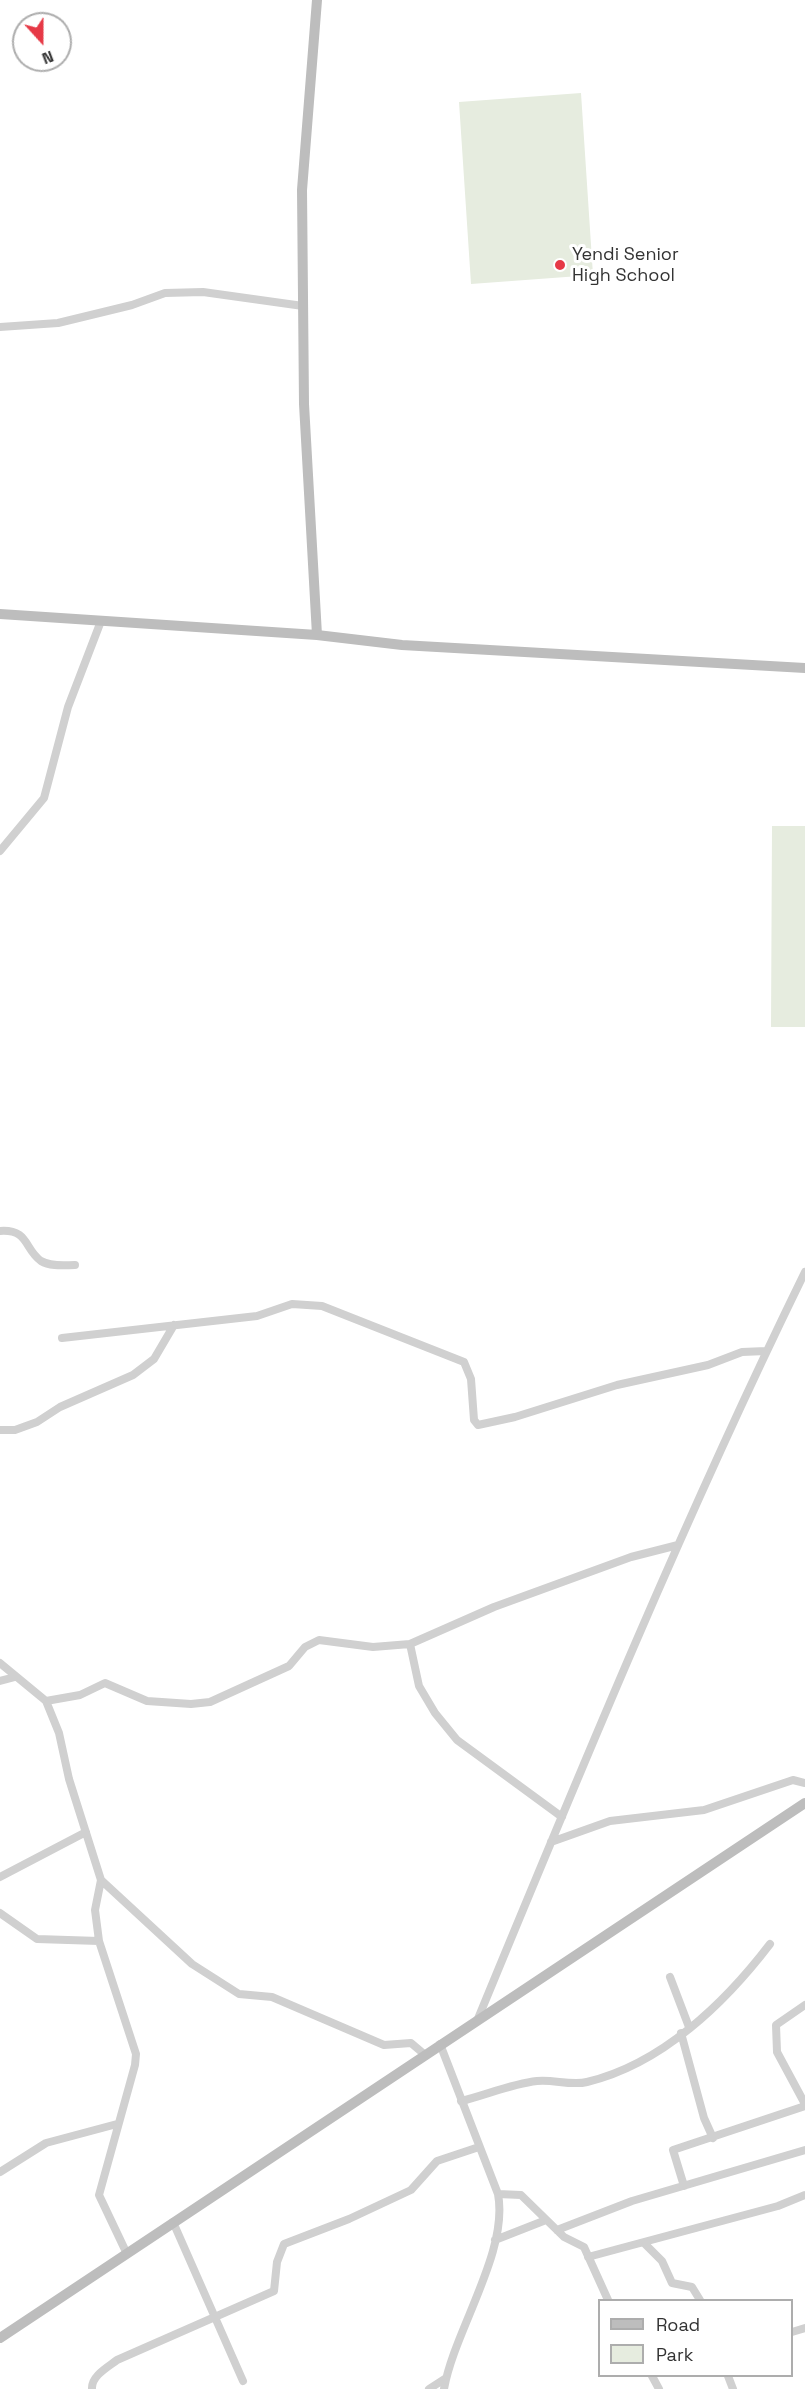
<!DOCTYPE html>
<html>
<head>
<meta charset="utf-8">
<style>
  body { margin:0 }
  #map { position:relative; width:805px; height:2389px; overflow:hidden; background:#fff; font-family:"Space Grotesk",sans-serif }
  canvas { display:block }
  .legend { position:absolute; left:598px; top:2299px; width:195px; height:78px; box-sizing:border-box; background:#fff; border:2px solid #adadad; margin:0; padding:8px 10px; list-style:none; font-size:18px; color:#333 }
  .legend li { display:flex; align-items:center; gap:12px; height:30px }
  .legend b { width:30px; border:2px solid #adadad }
  .north { position:absolute; left:12px; top:12px; width:60px; height:60px; box-sizing:border-box; background:#fff; border:2px solid #adadad; border-radius:50%; rotate:159deg; font-size:16px; font-weight:700; line-height:24px; text-align:center; color:#333 }
  .north::after { content:''; display:block; margin:auto; width:21px; height:27px; background:#e63946; clip-path:polygon(50% 0,100% 100%,50% 72%,0 100%) }
</style>
</head>
<body>
<div id="map">
<canvas width="805" height="2389"></canvas>
<ul class="legend">
<li><b style="height:8px;background:#bdbdbd"></b>Road</li>
<li><b style="height:16px;background:#e6ecdf"></b>Park</li>
</ul>
<div class="north">N</div>
</div>
<script>
const g = document.querySelector('canvas').getContext('2d');
g.lineJoin = 'round';
function fillPath(path, color) { g.fillStyle = color; g.fill(path, 'evenodd'); }
function strokePath(path, color, width, dash) { g.strokeStyle = color; g.lineWidth = width; g.lineCap = dash ? 'butt' : 'round'; g.setLineDash(dash || []); g.stroke(path); }
function label(font, color, halo, rows, align = 'center') {
  g.font = font + ' "Space Grotesk",sans-serif'; g.lineWidth = 6; g.setLineDash([]); g.textBaseline = 'middle'; g.strokeStyle = halo; g.fillStyle = color; for (const [text, x, y, turn = 0] of rows) {
    g.save(); g.translate(x, y); g.rotate((+turn || 0) * Math.PI / 180); g.textAlign = isNaN(turn) ? turn : align; if (halo) g.strokeText(text, 0, 0); g.fillText(text, 0, 0); g.restore();
  }
}
fillPath(new Path2D(`
  M581,93L593,275L471,284L459,102Z
  M772,826H805V1027H771Z`), '#e6ecdf');
strokePath(new Path2D(`
  M0,327L58,323L132,305L165,293L203,292L303,306
  M0,851L44,798L68,707L101,621
  M0,1231C29,1229 24,1249 41,1261C51,1267 65,1265 75,1265
  M62,1338L257,1316L292,1304L322,1306L464,1362L471,1379L474,1420L478,1425L515,1417L617,1385L708,1365L742,1352L766,1351
  M0,1430H15L37,1422L60,1407L133,1375L154,1359L174,1325
  M410,1644L419,1686L435,1713L457,1740L562,1817
  M0,1663L46,1701L59,1733L69,1779L101,1880L95,1910L99,1941L136,2054L135,2065L99,2195L127,2254
  M0,1681L15,1677
  M46,1701L80,1695L105,1683L147,1701L191,1704L210,1702L289,1666L305,1647L319,1640L373,1647L410,1644L494,1607L631,1557L678,1545
  M551,1842L610,1821L704,1810L793,1780L805,1783
  M0,1877L86,1832
  M101,1880L192,1964L239,1994L272,1997L384,2045L411,2043L424,2054
  M0,1913L37,1939L99,1941
  M670,1977L689,2027
  M805,2005L776,2025L777,2052L805,2104
  M477,2021C581,1769 685,1517 805,1272
  M681,2033L704,2118L713,2138
  M440,2044L498,2194C509,2252 454,2331 444,2389
  M461,2101C486,2095 511,2084 537,2081C553,2079 571,2086 587,2082C662,2064 725,2003 770,1944
  M0,2172L46,2143L117,2124
  M684,2186L673,2150L805,2106
  M498,2194L521,2195L564,2237L584,2247L608,2300
  M173,2222L243,2381
  M557,2230L632,2201L805,2150
  M495,2240L546,2220
  M644,2243L662,2261L672,2283L692,2287L700,2300
  M588,2257L778,2206L805,2195
  M792,2332L805,2328
  M652,2376L659,2389
  M728,2376L733,2389
  M92,2389C91,2376 108,2367 117,2360L274,2291L277,2262L284,2244L349,2219L411,2190L437,2161L479,2147
  M429,2389L446,2378`), '#d0d0d0', 8);
strokePath(new Path2D(`
  M317,0L302,190L304,404L317,635
  M0,614L317,635L402,645L805,668
  M0,2338L805,1803`), '#bdbdbd', 10);
for (const [x, y, r, color] of [
  [560,265,6,"#e63946"]
]) { const dot = new Path2D(); dot.arc(x, y, r, 0, 2 * Math.PI); g.fillStyle = color; g.fill(dot); strokePath(dot, '#fff', 2); }
label('18px', '#333', '#fff', [
  ["Yendi Senior",572,255],
  ["High School",572,276]
], 'left');
</script>
</body>
</html>
